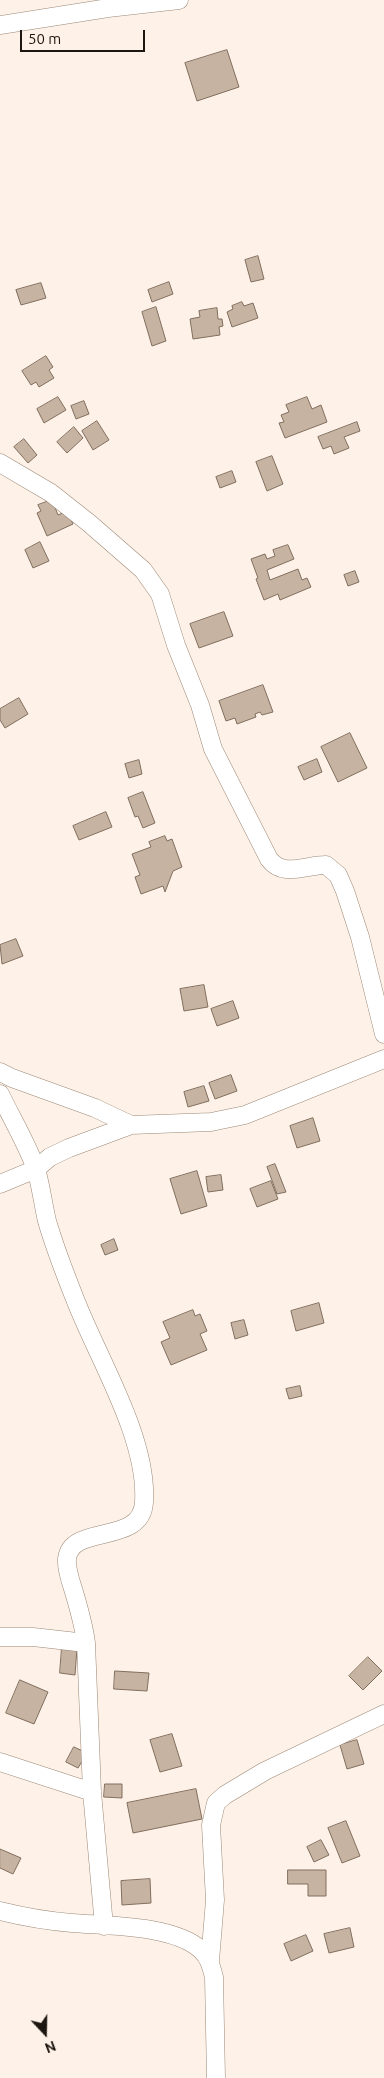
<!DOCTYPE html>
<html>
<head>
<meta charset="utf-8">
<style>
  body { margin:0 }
  #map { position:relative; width:384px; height:2078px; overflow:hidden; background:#fef1e7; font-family:Ubuntu,sans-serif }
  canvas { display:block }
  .north { position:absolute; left:20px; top:2008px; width:50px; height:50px; -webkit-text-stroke:4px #fef1e7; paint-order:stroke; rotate:159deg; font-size:14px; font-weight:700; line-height:20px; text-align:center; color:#1d1610 }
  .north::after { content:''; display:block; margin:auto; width:18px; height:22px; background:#1d1610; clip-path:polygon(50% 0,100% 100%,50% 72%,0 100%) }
  .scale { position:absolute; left:20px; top:30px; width:125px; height:22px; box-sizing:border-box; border:2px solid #1d1610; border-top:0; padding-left:6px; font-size:15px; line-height:18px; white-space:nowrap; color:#1d1610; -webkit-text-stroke:4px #fef1e7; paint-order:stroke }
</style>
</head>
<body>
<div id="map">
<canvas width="384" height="2078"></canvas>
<div class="north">N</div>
<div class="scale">50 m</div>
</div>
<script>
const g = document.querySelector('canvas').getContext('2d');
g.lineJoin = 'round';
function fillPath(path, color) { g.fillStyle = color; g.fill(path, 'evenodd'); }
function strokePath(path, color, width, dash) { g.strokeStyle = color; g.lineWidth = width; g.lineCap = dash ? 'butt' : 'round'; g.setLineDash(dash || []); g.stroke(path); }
const building = new Path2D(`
  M227,50L239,87L197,101L185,63Z
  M258,256L264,279L251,282L245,260Z
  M169,282L173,294L152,302L148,290Z
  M41,283L46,298L21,305L16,290Z
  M242,302L244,306L253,303L258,318L232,327L227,312L233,309L232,306Z
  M156,307L166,341L152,346L142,312Z
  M217,308L218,319H222L223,326L219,327L220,335L193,339L190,319L200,317L199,311Z
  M46,356L53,367L49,370L54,378L39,387L36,382L31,385L22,371Z
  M58,397L66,410L44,423L37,409Z
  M307,397L312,409L321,405L327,422L285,438L279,423L284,422L281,415L289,412L286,405Z
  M84,401L89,414L76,419L71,406Z
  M97,421L109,440L93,450L82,431Z
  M357,422L360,431L344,437L349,448L334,454L331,446L323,449L318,437Z
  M74,427L83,438L67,453L57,442Z
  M24,439L37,455L28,463L14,447Z
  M272,456L283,484L267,491L256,462Z
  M232,471L236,482L220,488L216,477Z
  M52,500L58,515L67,511L73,524L47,536L37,513L41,511L38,505Z
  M40,542L49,561L33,568L25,550Z
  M288,545L294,559L267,570L270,580L298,569L302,580L307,578L311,587L280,600L278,594L264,600L256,579L258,578L251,559L265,554L267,559L275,556L273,550Z
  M355,571L359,582L348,586L344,575Z
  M224,612L233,636L199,648L190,624Z
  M263,685L273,712L262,715L260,712L255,714L256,717L237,724L235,718L226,721L219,701Z
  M19,698L28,714L5,728L0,720V709Z
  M350,733L367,768L338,782L321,747Z
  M317,759L322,772L304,780L298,767Z
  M139,760L142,774L129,778L125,764Z
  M143,792L155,823L143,828L138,816L135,817L128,798Z
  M106,812L112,827L79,840L73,826Z
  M165,836L167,841L172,839L182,867L173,871L165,892L163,886L141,894L135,877L140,875L132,854L151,847L149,842Z
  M16,939L23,956L2,964L0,945Z
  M204,985L208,1007L184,1011L180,989Z
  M233,1001L239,1018L217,1026L211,1009Z
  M231,1075L237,1091L215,1099L209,1083Z
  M204,1086L209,1101L188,1107L184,1092Z
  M313,1118L320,1141L297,1148L290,1126Z
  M275,1164L286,1192L277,1194L267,1167Z
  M197,1171L207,1206L181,1214L170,1179Z
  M221,1175L223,1190L208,1192L206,1177Z
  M271,1181L278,1199L257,1207L250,1189Z
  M114,1239L118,1250L105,1255L101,1245Z
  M319,1303L324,1323L296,1331L291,1311Z
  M193,1310L195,1316L200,1314L207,1331L200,1334L207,1350L171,1365L161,1342L170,1338L163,1322Z
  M244,1320L248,1335L235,1339L231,1323Z
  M300,1386L302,1396L289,1399L286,1389Z
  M62,1647L77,1648L75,1675L60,1673Z
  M368,1657L382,1671L363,1690L349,1676Z
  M115,1671L149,1673L147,1691L114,1689Z
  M20,1680L48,1692L34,1724L6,1713Z
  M172,1734L182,1766L160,1772L150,1740Z
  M357,1740L364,1764L347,1769L340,1745Z
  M74,1747L87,1753L78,1768L66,1762Z
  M105,1784H122V1798L104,1797Z
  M196,1789L202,1819L133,1833L127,1803Z
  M346,1821L360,1856L342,1863L328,1828Z
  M321,1840L329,1855L314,1862L307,1847Z
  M0,1849L21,1858L13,1874L0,1868Z
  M288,1870H326V1896H308V1884H288Z
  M150,1879L151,1903L122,1905L121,1881Z
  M350,1928L354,1947L329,1953L324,1934Z
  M306,1935L313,1951L291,1961L284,1944Z`);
fillPath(building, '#c7b3a2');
strokePath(building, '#806e5e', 1);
const minor = new Path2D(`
  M0,25L108,8L179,0
  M0,463L51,493L89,523L143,570L160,594L176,645L200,705L213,749L269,859C283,878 305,865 326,865L338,875L345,891L360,937L384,1034
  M0,1072L12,1078L95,1108L131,1125
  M0,1094C12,1119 27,1144 36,1169C41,1186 43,1204 47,1221C55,1248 65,1274 75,1299C98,1359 148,1438 144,1502C142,1546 71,1523 67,1559C66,1569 71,1582 74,1592C79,1609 84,1626 86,1643L92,1792L104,1926
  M0,1184L36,1169L50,1157L69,1148L131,1125L211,1122L245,1115L384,1059
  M0,1637H33L86,1643
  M0,1762L92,1792
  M0,1911C24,1917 47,1921 72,1923C107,1926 174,1925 201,1950C209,1957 211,1966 214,1977L216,2078
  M210,1961L215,1900L211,1825L216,1803L225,1795L265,1771L384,1714`);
strokePath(minor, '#9b8877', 19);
strokePath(minor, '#fff', 18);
</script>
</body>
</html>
